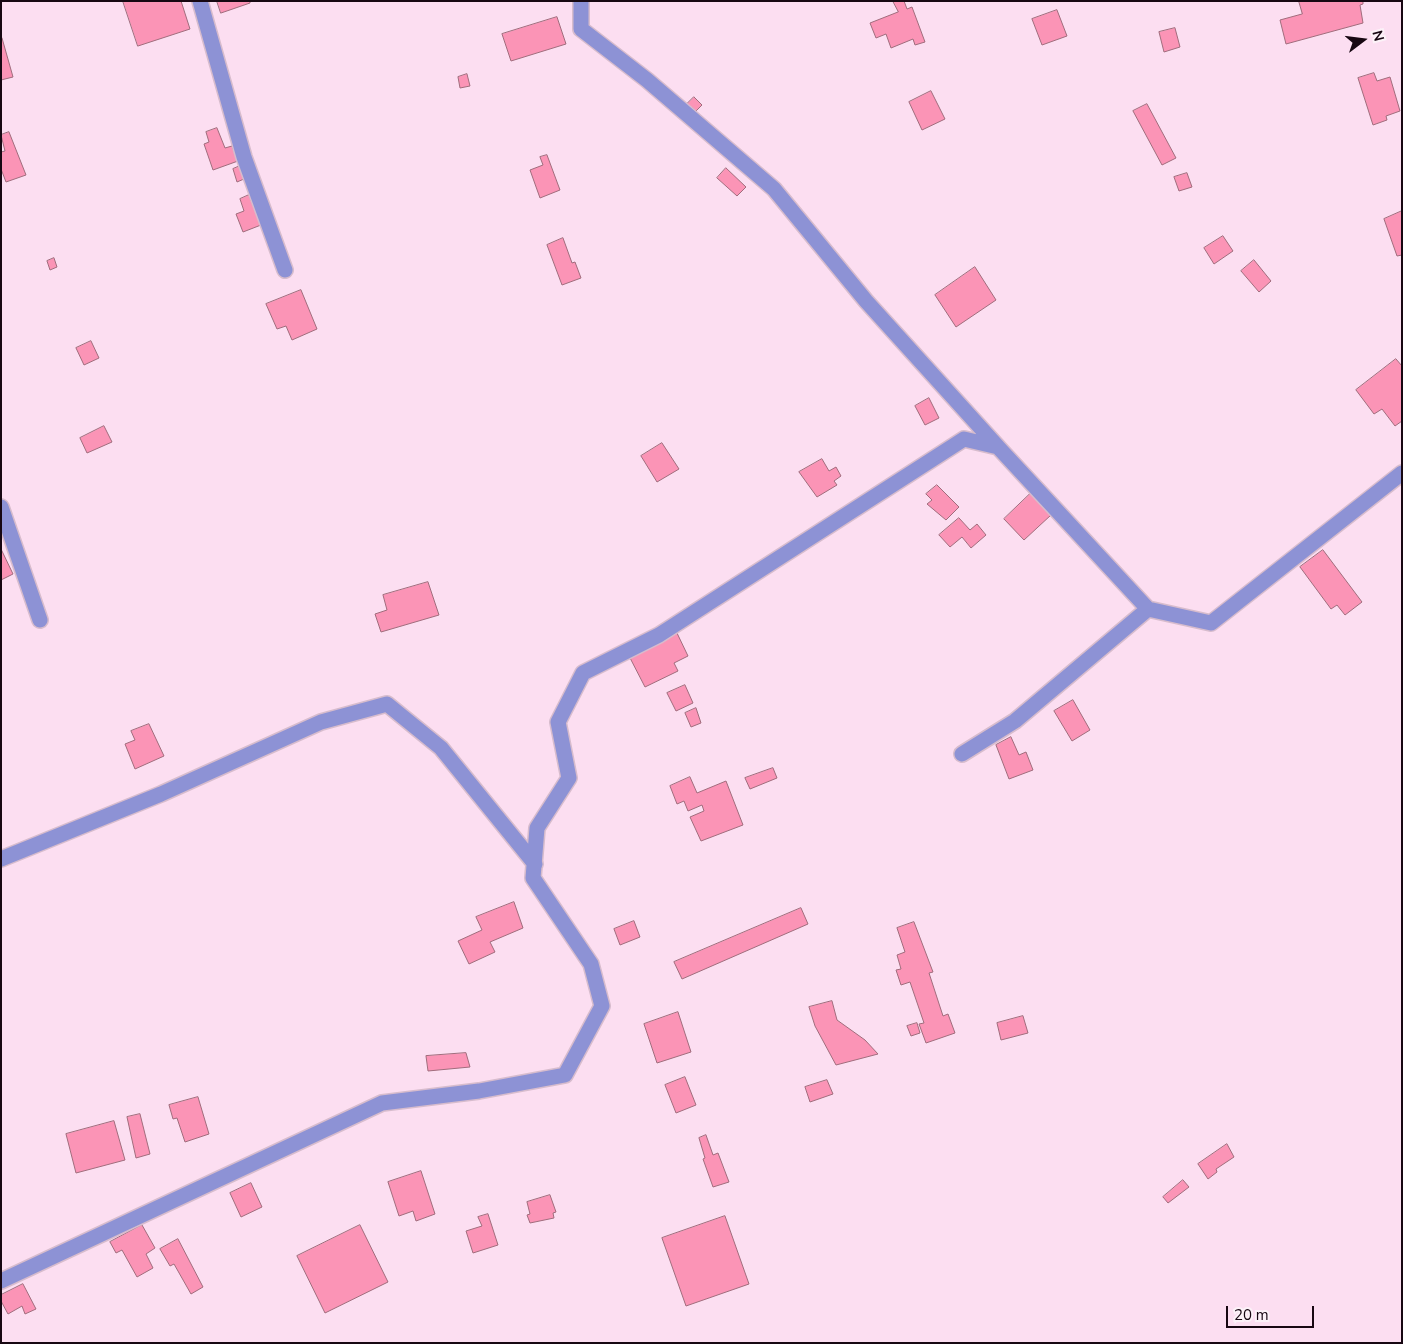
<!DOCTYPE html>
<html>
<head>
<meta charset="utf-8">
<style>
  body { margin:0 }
  #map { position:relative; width:1403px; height:1344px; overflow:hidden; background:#fcdef1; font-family:"Nunito Sans",sans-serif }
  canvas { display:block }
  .frame { position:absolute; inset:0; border:2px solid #170712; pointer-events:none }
  .north { position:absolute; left:1338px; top:15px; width:50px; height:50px; -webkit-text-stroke:4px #fcf2f8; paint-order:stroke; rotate:75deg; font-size:14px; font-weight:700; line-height:20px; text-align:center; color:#170712 }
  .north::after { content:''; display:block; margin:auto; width:18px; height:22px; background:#170712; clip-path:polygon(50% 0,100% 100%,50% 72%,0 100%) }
  .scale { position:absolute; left:1226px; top:1306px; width:88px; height:22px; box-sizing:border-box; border:2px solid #170712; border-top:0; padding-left:6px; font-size:15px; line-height:18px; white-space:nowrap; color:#170712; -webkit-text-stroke:4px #fcf2f8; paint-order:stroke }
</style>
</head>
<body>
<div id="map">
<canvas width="1403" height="1344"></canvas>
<div class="frame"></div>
<div class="north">N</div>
<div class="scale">20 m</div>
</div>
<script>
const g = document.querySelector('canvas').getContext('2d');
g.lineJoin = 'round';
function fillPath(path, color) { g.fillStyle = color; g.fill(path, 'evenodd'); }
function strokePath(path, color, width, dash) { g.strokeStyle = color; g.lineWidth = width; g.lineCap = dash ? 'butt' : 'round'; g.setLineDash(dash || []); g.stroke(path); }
const building = new Path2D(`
  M123,1H181L190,29L138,46Z
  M217,1H250V3L221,13Z
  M893,1H904L907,9L912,7L925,42L915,45L913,39L891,48L886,34L876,38L870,23L898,12Z
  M1299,1H1363V4L1360,5L1363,23L1286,44L1280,20L1302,14Z
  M1057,10L1067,36L1042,45L1032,19Z
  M557,17L566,44L511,61L502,34Z
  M1175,28L1180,47L1164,52L1159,32Z
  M2,38L13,77L1,80V38Z
  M1374,73L1377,81L1390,77L1400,111L1386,116L1387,120L1373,125L1358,78Z
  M467,74L470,86L460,88L458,77Z
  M931,91L945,119L922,130L909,102Z
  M694,97L702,105L696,111L687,104Z
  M1147,104L1176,158L1162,165L1133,111Z
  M217,128L225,148L232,146L238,161L213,170L204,144L209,142L206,132Z
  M9,132L26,175L6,182L1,169V152L5,151L1,135Z
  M547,155L560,190L540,198L530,170L543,165L540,157Z
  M240,166L244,179L237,182L233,169Z
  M726,168L746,187L737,196L717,178Z
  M1187,173L1192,187L1179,191L1174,177Z
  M249,195L261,225L243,232L236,214L244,211L240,199Z
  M1402,211V255L1397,256L1384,219Z
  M1223,236L1233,251L1214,264L1204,248Z
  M563,238L572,263L575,262L581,278L562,285L547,245Z
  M54,258L57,267L50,270L47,261Z
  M1254,260L1271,281L1259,292L1241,271Z
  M975,267L996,300L956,327L935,295Z
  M301,290L317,329L292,340L286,326L277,329L266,304Z
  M91,341L99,358L84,365L76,348Z
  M1396,359L1402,366V421L1395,426L1382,409L1374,414L1356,390Z
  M929,398L939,418L925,425L915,406Z
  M104,426L112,442L87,453L80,438Z
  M662,443L679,469L657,482L641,456Z
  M822,459L829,471L836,467L841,476L834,481L837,485L817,497L799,472Z
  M937,485L959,507L946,520L927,504L932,500L926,494Z
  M1031,493L1051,515L1024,540L1004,519Z
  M959,518L970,530L977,524L986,535L971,548L962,537L950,547L939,535Z
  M1,549L13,574L1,580Z
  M1323,550L1362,602L1345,615L1337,605L1331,609L1300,567Z
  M428,582L439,615L381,632L375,614L387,610L383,595Z
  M676,631L688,656L674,663L678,671L645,687L628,654Z
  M685,685L693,703L676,711L667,693Z
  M1073,700L1090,730L1072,741L1054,711Z
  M696,708L701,723L691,727L685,713Z
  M149,724L164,756L135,769L125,744L135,740L131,731Z
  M1011,737L1019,755L1026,752L1033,770L1009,779L996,745Z
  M773,768L777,778L750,789L745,778Z
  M690,777L697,793L726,781L743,825L701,841L690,817L704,811L702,805L688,811L684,801L677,804L670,786Z
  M514,902L523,928L490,942L495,952L469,964L458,941L482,930L476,917Z
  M801,908L808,924L682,979L674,962Z
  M634,921L640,937L620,945L614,929Z
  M914,922L933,972L929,973L943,1016L948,1014L955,1033L926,1043L919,1024L924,1023L910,982L901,985L896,970L901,969L897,955L905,952L897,928Z
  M832,1001L837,1020L865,1040L878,1054L836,1065L815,1026L809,1007Z
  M678,1012L691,1052L657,1063L644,1024Z
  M1023,1016L1028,1033L1001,1040L997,1023Z
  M917,1023L920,1033L911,1036L907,1026Z
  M466,1053L470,1067L428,1071L426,1056Z
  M685,1077L696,1105L676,1113L665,1085Z
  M827,1080L833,1094L810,1102L805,1087Z
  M198,1097L209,1134L185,1142L177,1118L173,1119L169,1105Z
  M140,1114L150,1154L136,1158L127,1117Z
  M114,1121L125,1160L76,1173L66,1134Z
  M706,1135L713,1155L718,1153L729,1182L713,1187L703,1159L705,1158L699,1138Z
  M1227,1144L1234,1157L1216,1169L1217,1172L1208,1179L1198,1164Z
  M421,1171L435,1214L416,1221L413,1211L399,1216L388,1182Z
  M1183,1180L1189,1187L1168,1203L1163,1197Z
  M251,1183L262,1207L241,1217L230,1193Z
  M550,1195L556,1212L553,1213L554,1218L530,1223L527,1215L530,1214L527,1202Z
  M488,1214L498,1245L473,1253L466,1231L482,1226L478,1217Z
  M725,1216L749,1284L686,1306L662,1238Z
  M142,1225L155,1248L146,1254L153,1268L137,1277L122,1250L116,1253L110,1242Z
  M360,1225L388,1282L325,1313L297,1256Z
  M178,1239L203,1287L191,1294L174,1264L170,1266L160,1249Z
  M23,1284L36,1309L25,1314L22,1306L8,1314L1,1301V1295Z`);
fillPath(building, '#fb94b6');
strokePath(building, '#a06c7c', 1);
const street = new Path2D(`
  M200,1L244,157L285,270
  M581,1V29L647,80L774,189L866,301L998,447
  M1,507L40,620
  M962,754L1015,721L1148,609
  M1,859L161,794L321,722L387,704L441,748L535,864
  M1,1281L382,1103L479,1091L565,1075L602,1006L591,964L533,878L537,828L569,778L558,722L583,673L659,635L964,439L998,447L1148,609L1211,623L1402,473`);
strokePath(street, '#d7bccd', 18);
strokePath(street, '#8d92d5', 15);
</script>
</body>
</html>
